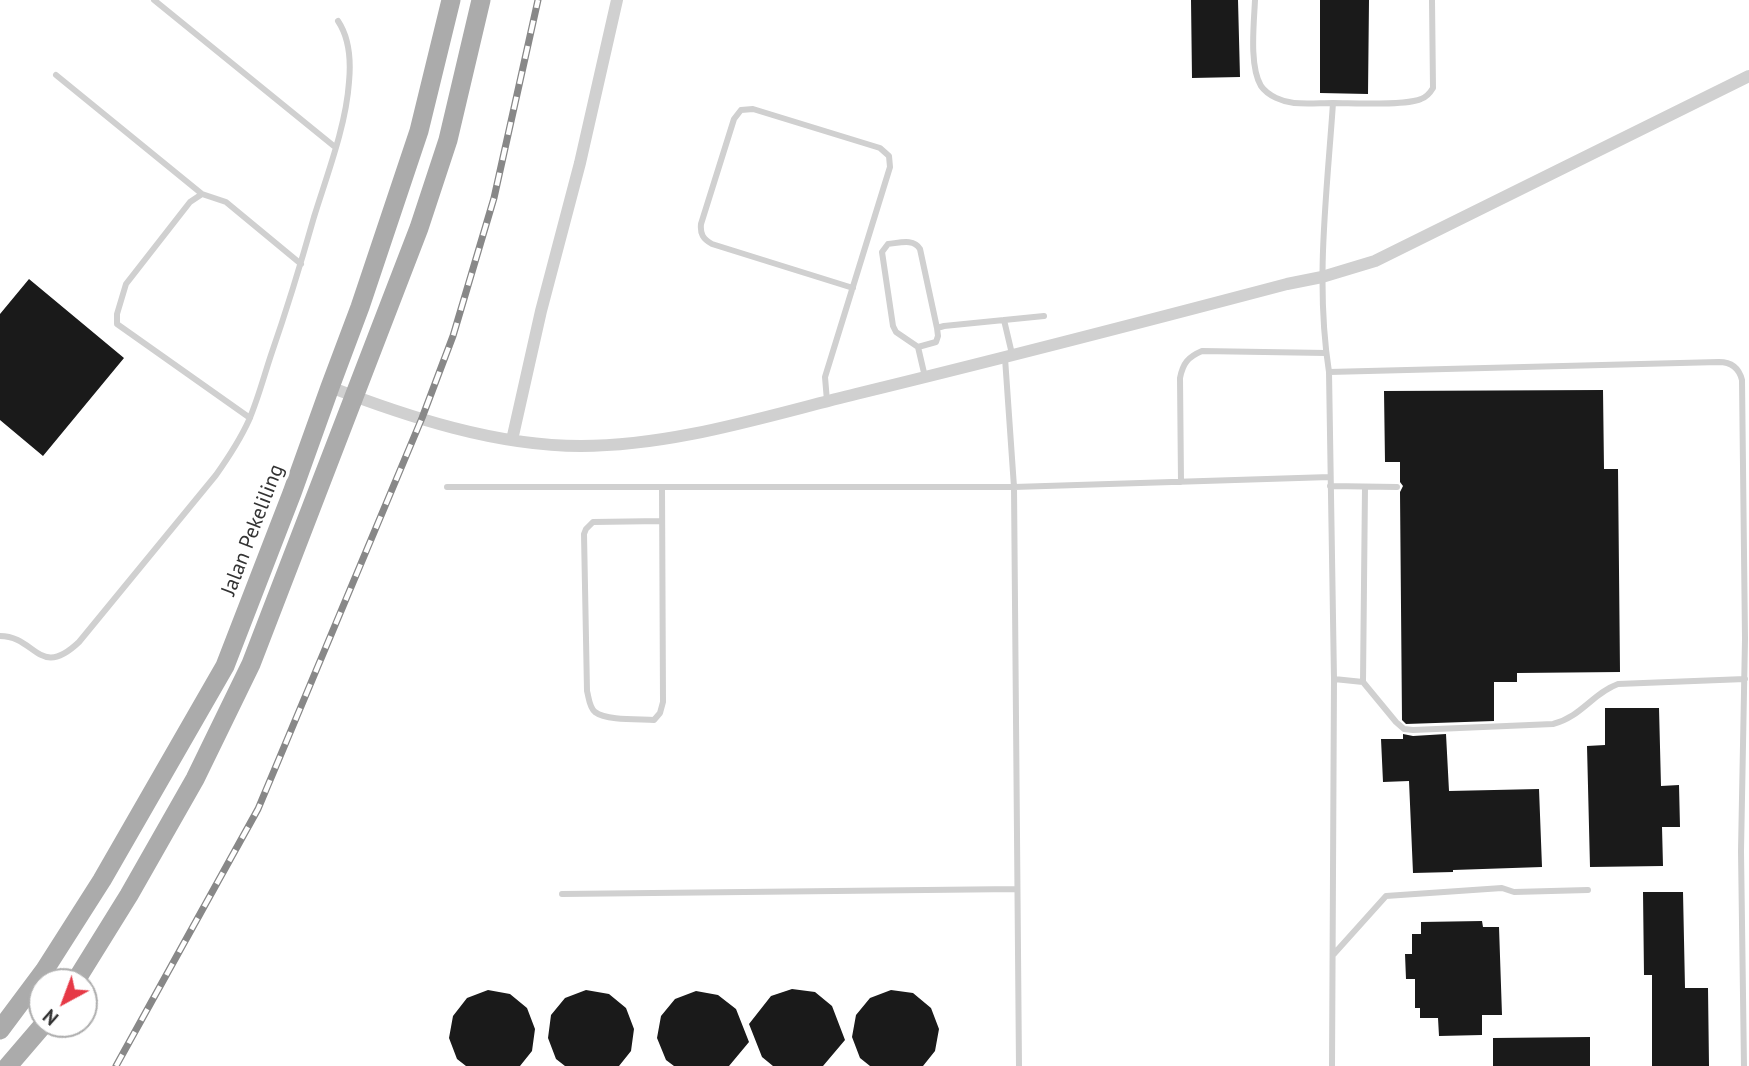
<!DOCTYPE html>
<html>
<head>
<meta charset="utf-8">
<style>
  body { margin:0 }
  #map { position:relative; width:1749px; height:1066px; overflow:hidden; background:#fff; font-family:"PT Sans",sans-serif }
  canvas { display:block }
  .north { position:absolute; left:28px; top:968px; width:70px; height:70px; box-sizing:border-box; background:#fff; border:2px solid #adadad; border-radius:50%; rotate:221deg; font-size:19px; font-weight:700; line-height:28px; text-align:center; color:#333 }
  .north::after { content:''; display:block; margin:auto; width:24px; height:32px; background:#e63946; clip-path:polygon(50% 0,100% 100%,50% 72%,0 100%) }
</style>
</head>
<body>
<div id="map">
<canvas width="1749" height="1066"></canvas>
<div class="north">N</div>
</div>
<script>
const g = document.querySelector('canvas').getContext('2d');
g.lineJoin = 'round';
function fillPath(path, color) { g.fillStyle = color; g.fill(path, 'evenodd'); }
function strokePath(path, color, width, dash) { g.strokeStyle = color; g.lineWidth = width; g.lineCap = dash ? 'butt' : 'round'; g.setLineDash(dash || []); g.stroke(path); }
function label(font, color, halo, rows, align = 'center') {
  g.font = font + ' "PT Sans",sans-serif'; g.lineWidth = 7; g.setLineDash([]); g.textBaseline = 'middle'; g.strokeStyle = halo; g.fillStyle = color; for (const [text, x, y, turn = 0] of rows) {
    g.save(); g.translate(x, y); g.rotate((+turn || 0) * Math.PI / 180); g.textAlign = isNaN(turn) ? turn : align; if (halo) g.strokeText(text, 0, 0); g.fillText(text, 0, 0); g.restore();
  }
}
fillPath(new Path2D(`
  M1191,0H1238L1240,77L1192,78Z
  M1320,0H1369L1368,94L1320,93Z
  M29,279L124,358L43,456L0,420V314Z
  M1603,390L1604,469H1618L1620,672L1517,673V682H1494V721L1406,724L1402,720L1400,492L1403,486L1400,482V462H1385L1384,391Z
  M1605,708H1659L1661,786L1679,785L1680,827H1662L1663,866L1590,867L1587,746L1605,745Z
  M1403,734L1413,736L1446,734L1449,791L1539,789L1542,867L1453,870V872L1413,873L1409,781L1383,782L1381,739H1403Z
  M1643,892H1683L1685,988H1708L1709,1066H1652V975H1644Z
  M1482,921L1483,927H1499L1502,1015H1482V1035L1439,1036L1438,1018H1420V1008H1415V979H1406L1405,954H1412V934H1421V922Z
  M792,989L815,992L832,1006L845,1040L823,1066H773L762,1057L749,1024L771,996Z
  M488,990L510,994L527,1008L535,1029L532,1051L520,1066H466L457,1059L449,1038L453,1016L467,998Z
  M586,990L609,994L626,1008L634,1029L631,1051L619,1066H565L556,1059L548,1038L551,1015L565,998Z
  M891,990L913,993L931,1008L939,1029L935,1051L923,1066H870L860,1058L852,1037L856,1015L870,998Z
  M696,991L718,995L736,1009L749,1042L729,1066H674L666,1060L657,1038L661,1016L675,999Z
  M1590,1037V1066H1493V1038Z`), '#1a1a1a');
strokePath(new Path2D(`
  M154,0L335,147
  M1255,0C1254,23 1249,66 1261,86C1268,96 1283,102 1294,103C1307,104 1320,103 1333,103C1327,192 1315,283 1329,372L1334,679L1332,1066
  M56,75L202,194
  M1333,103C1353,103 1405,106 1421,99C1427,97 1430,93 1433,88L1432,0
  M1004,320L1012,354
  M918,347L936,342L938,336L937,328L944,326L1044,316
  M1005,358L1014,487L1019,1066
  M1329,372L1719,362C1731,362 1739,368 1742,380L1745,639L1741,851L1744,1066
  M925,377L918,347L896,332L893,326L882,252L888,244C899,243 914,238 920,249L937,328
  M827,401L825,377L890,167L889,156L880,148L753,109L741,110L734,119L701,224C700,234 703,239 712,244L853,288
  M250,418L117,324V314L126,284L190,202L202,194L226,202L301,264
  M1181,482L1180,378C1183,363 1188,357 1202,351L1326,353
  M1330,486L1397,487
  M447,487H1014L1330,477
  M662,487L663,702L660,713L654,720C639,719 607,721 595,712C589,707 589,698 587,691L584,534L586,529L593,522L662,521
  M1365,487L1363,682L1396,722L1404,729L1413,730L1553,724C1581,717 1593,693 1618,684L1745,679
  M0,636C36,636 39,680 79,642L216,475C228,458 240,440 249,420C258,399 264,376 271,355C287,309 301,263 314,217C327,175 346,126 349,82C351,61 350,39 338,21
  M1334,679L1363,682
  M562,894L1017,889
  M1333,955L1386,896L1502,888L1514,892L1588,890`), '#d0d0d0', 6);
strokePath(new Path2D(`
  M330,387C408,417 496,446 581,446C674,446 766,416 856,394C1000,359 1143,322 1287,284L1322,277L1375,261L1749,76
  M512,440L541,311L580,163L617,0`), '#d0d0d0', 12);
strokePath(new Path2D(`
  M75,982L129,895L195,779L251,664L419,228L448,140L481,0
  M0,1030L44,971L102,880L225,666L292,493L330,387L360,307L419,131L451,0
  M8,1066L44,1024`), '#ababab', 19);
const rail = new Path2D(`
  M116,1066L258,809L422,418L453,336L494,198L538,0`);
strokePath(rail, '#888', 7);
strokePath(rail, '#fff', 4.5, [13]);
label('21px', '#333', '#fff', [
  ["Jalan Pekeliling",253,530,-69]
]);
</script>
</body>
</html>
